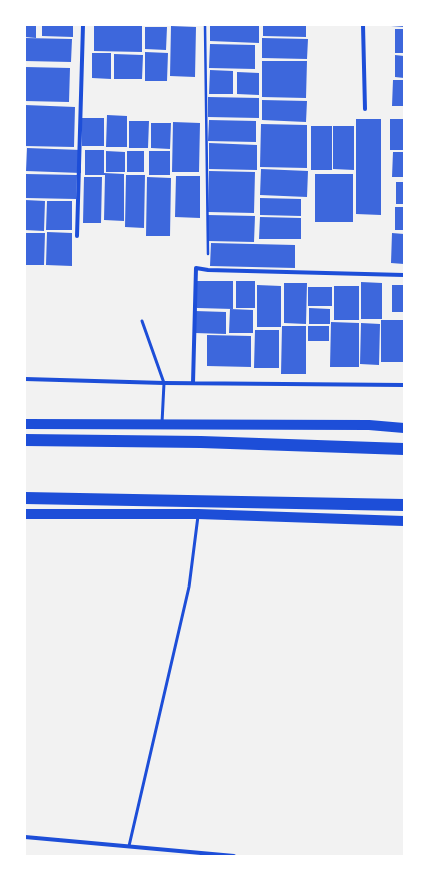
<!DOCTYPE html>
<html>
<head>
<meta charset="utf-8">
<style>
  body { margin:0 }
  #map { position:relative; width:429px; height:881px; overflow:hidden; background:#f2f2f2; font-family:Jost,sans-serif }
  canvas { display:block }
  .frame { position:absolute; inset:0; border:26px solid #fff; pointer-events:none }
</style>
</head>
<body>
<div id="map">
<canvas width="429" height="881"></canvas>
<div class="frame"></div>
</div>
<script>
const g = document.querySelector('canvas').getContext('2d');
g.lineJoin = 'round';
function fillPath(path, color) { g.fillStyle = color; g.fill(path, 'evenodd'); }
function strokePath(path, color, width, dash) { g.strokeStyle = color; g.lineWidth = width; g.lineCap = dash ? 'butt' : 'round'; g.setLineDash(dash || []); g.stroke(path); }
fillPath(new Path2D(`
  M25,25H36V38L25,37Z
  M42,25H73V37L42,36Z
  M94,25H142V52L94,51Z
  M210,25H259V43L210,41Z
  M263,25H306V37L263,36Z
  M391,25H404V27L391,26Z
  M171,26L196,27L195,77L170,76Z
  M145,27H167L166,50L145,49Z
  M395,29H404V53H395Z
  M25,38L72,39L71,62L25,61Z
  M262,38L308,39L307,59L262,58Z
  M210,44L255,45V69L209,68Z
  M145,52L168,53L167,81H145Z
  M92,53H111V79L92,78Z
  M114,54L143,55L142,79H114Z
  M395,55L404,56V78L395,77Z
  M262,61H307L306,98L262,97Z
  M25,67L70,68L69,102L25,101Z
  M210,70L233,71V94H209Z
  M237,72L259,73V95L237,94Z
  M393,80H404V106H392Z
  M208,97L259,98V118L208,117Z
  M262,100L307,101L306,122L262,120Z
  M25,105L75,107L74,147L25,146Z
  M107,115L127,116V147H106Z
  M82,118H104V146H82Z
  M356,119H381V215L356,214Z
  M390,119H404V150H390Z
  M209,120L256,121V142L208,141Z
  M129,121H149L148,148H129Z
  M173,122L200,123L199,172H172Z
  M151,123H171L170,149L151,148Z
  M261,124L307,125V168L260,167Z
  M311,126H332V170H311Z
  M333,126H354V170L333,169Z
  M209,143L257,145V170L209,169Z
  M27,148L81,150V173L26,171Z
  M85,150H104V173L124,174V221L104,220L105,175H85Z
  M106,151L125,152V172H106Z
  M127,151H144V172H127Z
  M149,151H170V175H149Z
  M393,152H404V177H392Z
  M261,169L308,171L307,197L260,195Z
  M209,171L255,172L254,213L208,212Z
  M26,174L77,175L76,199L26,198Z
  M315,174H353V222H315Z
  M126,175H145L144,228L125,227Z
  M176,176H200V218L175,217Z
  M84,177H102L101,223H83Z
  M147,177L171,178L170,236H146Z
  M396,182H404V204H396Z
  M260,198L301,199V216L260,215Z
  M25,200L45,201L44,231L25,230Z
  M47,201H72V230H46Z
  M395,207H404V230H395Z
  M208,215L255,216L254,242L208,241Z
  M260,217L301,218V239H259Z
  M47,232L72,233V266L46,265Z
  M25,233H45L44,265H25Z
  M392,233L404,234V264L391,263Z
  M211,243L295,245V268L210,266Z
  M197,281H233V309L197,308Z
  M236,281H255V308H236Z
  M361,282L382,283V319H361Z
  M284,283H307L306,324L284,323Z
  M257,285L281,286V327H257Z
  M392,285H404V312H392Z
  M334,286H359V320H334Z
  M308,287H332V306H308Z
  M309,308L330,309V324H309Z
  M230,309L253,310V333H229Z
  M195,311L226,312V334L195,333Z
  M381,320H404V362H381Z
  M331,322L359,323V367H330Z
  M361,323L380,324L379,365L360,364Z
  M282,326H306V374H281Z
  M308,326H329V341H308Z
  M255,330H279V368H254Z
  M207,335L251,336V367L207,366Z`), '#3d67dc');
strokePath(new Path2D(`
  M205,25L208,254`), '#1d4ed8', 2.5);
strokePath(new Path2D(`
  M142,321L164,383L162,423
  M129,846L189,587L198,516`), '#1d4ed8', 3);
strokePath(new Path2D(`
  M363,25L365,109
  M77,236L83,25
  M25,379L164,383L404,385
  M193,383L196,268L208,270L404,275
  M25,837L234,856`), '#1d4ed8', 4);
strokePath(new Path2D(`
  M25,424L369,425L404,428
  M25,514H198L404,521`), '#1d4ed8', 10);
strokePath(new Path2D(`
  M25,440L201,442L404,449
  M25,498L404,505`), '#1d4ed8', 12);
</script>
</body>
</html>
